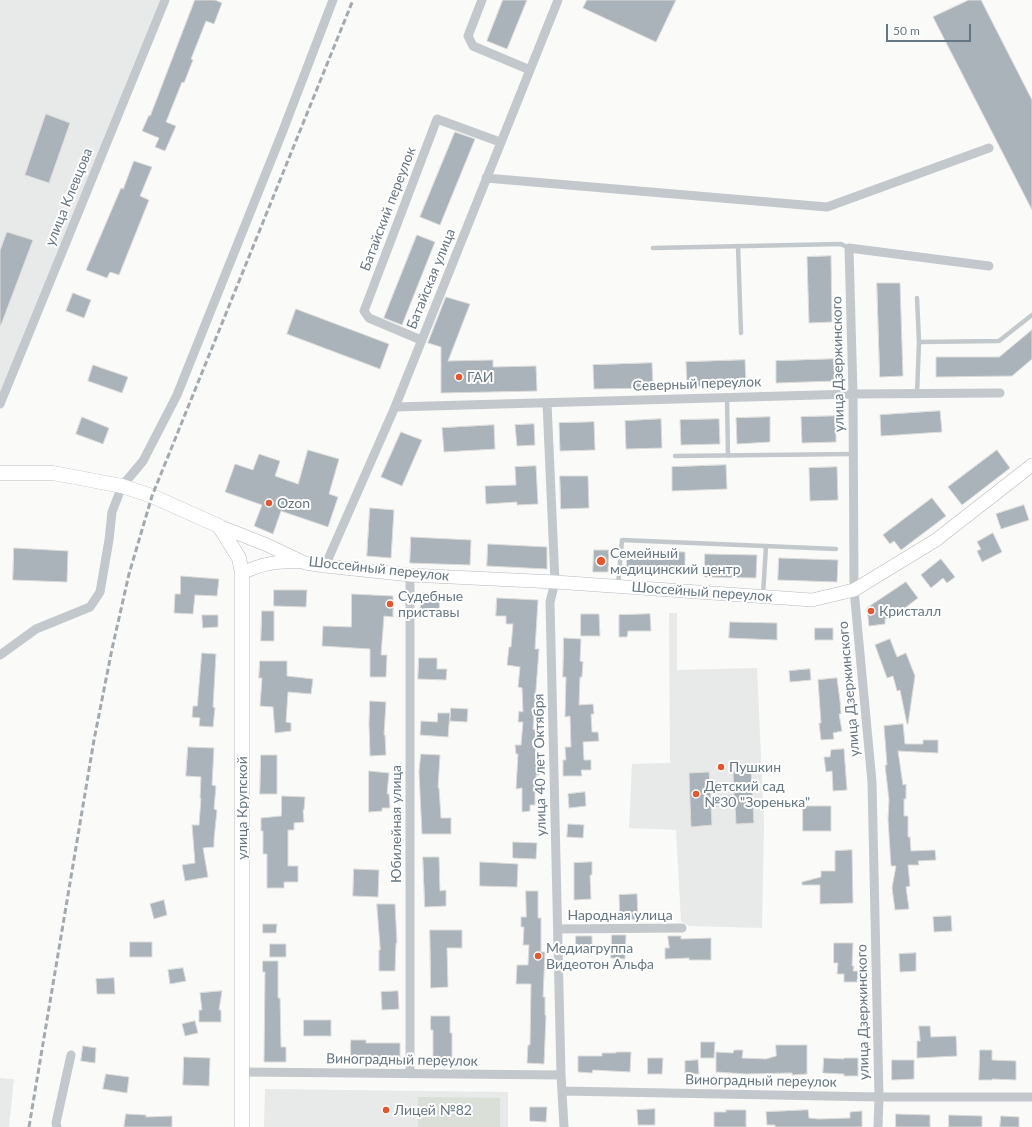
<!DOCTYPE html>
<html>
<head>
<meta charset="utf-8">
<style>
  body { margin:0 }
  #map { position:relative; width:1032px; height:1127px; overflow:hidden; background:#fafaf8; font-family:Lato,sans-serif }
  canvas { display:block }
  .scale { position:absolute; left:886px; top:24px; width:85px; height:18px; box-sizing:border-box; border:2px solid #657683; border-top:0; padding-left:5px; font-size:12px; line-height:14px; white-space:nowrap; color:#657683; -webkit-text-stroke:3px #fff; paint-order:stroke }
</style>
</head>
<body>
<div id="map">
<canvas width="1032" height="1127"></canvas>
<div class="scale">50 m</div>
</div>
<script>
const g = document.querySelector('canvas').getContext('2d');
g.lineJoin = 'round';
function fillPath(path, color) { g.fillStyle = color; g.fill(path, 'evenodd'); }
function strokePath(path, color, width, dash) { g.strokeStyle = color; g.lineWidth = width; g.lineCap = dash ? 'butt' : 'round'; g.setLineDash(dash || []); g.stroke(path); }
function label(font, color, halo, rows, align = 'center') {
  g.font = font + ' Lato,sans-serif'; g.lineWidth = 4; g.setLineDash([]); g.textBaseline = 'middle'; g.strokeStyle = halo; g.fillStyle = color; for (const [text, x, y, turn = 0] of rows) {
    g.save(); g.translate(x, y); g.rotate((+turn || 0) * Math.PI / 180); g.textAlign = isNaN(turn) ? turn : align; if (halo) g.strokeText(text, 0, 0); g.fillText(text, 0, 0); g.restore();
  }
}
fillPath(new Path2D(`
  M0,0H160L0,392Z
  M669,613H677V670L757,668L764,823L762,928L689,926L681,921L676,830L629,828L632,764L670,763Z
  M0,1078L14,1079L9,1127H0Z
  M265,1089L508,1092V1127H264Z`), '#e8e9e9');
fillPath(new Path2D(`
  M418,1097L500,1098V1127H418Z`), '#dadfd7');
const building = new Path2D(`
  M195,0H215L222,3L214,24L206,21L191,59L193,60L184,83L182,82L166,122L176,126L165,151L155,147L159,138L142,131L149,115L150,116Z
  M503,0H527L507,49L487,41Z
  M587,0H676L656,42L583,8Z
  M969,0H981L1032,100V210L933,17Z
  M46,114L70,123L49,183L25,175Z
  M455,132L475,139L440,225L420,217Z
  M134,161L152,167L140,196L149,200L119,275L110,272L107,278L86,270L121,188L123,189Z
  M7,232L33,240L1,325H0V251Z
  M417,235L435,242L402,325L384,318Z
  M831,256L832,322L809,323L807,257Z
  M877,283H900L903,376L880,377Z
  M73,293L91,300L84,318L66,311Z
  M446,297L470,304L448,361L493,360V367L536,366L537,391L441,393V347L428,343Z
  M296,309L389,344L380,369L287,334Z
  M1032,330V359L1012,376L936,377V357H999Z
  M834,359L835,381L776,383V361Z
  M745,360L746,385L687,387L686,362Z
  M652,363L653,388L594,389L593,365Z
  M93,365L128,377L122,393L88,381Z
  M940,411L942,432L881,436L880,415Z
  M836,416V442L802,443L801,417Z
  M82,417L109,428L103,444L76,434Z
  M770,417V442L737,444L736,418Z
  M661,419L662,448L626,449L625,421Z
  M719,419L720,444L681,445L680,420Z
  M594,422L595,450L560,451L559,423Z
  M534,424L535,445L517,446L515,425Z
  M494,425L495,449L444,452L442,428Z
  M401,432L422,440L402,486L381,477Z
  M308,450L339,459L329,494L338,497L328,527L281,511L273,534L254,526L262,505L225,492L235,464L253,470L259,454L280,461L275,476L298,484Z
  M997,450L1010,468L962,505L948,487Z
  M726,465L727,489L672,491V467Z
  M536,466L538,504L517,505V502L486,504L485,486L516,485L515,467Z
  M837,467L838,500L810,501L809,468Z
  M560,476H588L589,508L561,509Z
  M932,498L946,516L901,550L894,541L890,544L883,535Z
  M1024,505L1029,520L1001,529L996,514Z
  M370,508L394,510L391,558L367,556Z
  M993,533L1002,552L982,562L977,551L981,549L977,542Z
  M411,537L471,540L470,565L410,563Z
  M488,544L547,547V569L487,566Z
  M14,548L68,551L67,582L13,580Z
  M594,550H609L608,572H593Z
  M627,551L685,552V574L627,573Z
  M705,554L757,555L756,578L705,577Z
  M779,558L838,560L837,582L778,580Z
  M941,559L955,577L947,583L943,578L931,588L921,575Z
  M181,576L219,579L217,596L195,595L193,614L174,613L175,594H180Z
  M906,582L918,598L897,614L885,619V624L869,626L867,608Z
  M274,590H307L306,607L274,606Z
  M422,593L440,594L439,612L420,611Z
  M352,594L393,596V617L384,616L381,655H387L386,677H370V649L322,646L323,626L351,627Z
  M497,598L538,600L535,649H539L533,729L536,730L535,743L536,762H539V775H536L537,788H535V805H530V811L522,812V788L516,789L518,754H516L515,745H521L523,722H518L519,711L523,712L522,688L518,687L520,667L507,665L509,647H511L513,624H506V616H496Z
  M262,611H274V641H261Z
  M581,614H599L600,636H581Z
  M650,614L651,631H628L627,637H619V615Z
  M202,615H218V627L203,628Z
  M730,622L777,623V640L729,638Z
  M815,628H833V640H815Z
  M564,638L581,639L580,661L583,662L582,677H580L579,705L593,704L594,714H591L592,732H598L599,741L583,742L584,760H591V770H581L582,776H563V760H566L565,747H571L570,716L565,717L566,677H563Z
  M890,639L897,657L906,653L915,676L908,724H907L900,690L897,691L893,676L887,678L875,645Z
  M202,653L216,654L213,707L215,708L213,727L199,726L200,718L192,717L193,706H197Z
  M419,658H437V669H447L446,680L418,679Z
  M260,661H287V676L313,679L311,694L288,692L286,722L291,723V731L275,733L273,707L260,706L262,678H259Z
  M810,669L811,680L790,682L789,671Z
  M837,678L840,701L841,714H839L842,731L833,733L834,739L821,740L819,723H821L818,680Z
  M370,701L386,702L384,735H385L386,755L370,756L369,724Z
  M451,708L468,709L467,722L450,721Z
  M438,713H450L448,737L420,735L421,721L437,722Z
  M903,724L905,744H923V740H938V753L898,751L903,785L906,784V799H904V816H908V837H910L911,851L935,850L936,860L918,861L919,865H908L910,886L906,887L909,909L895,910L892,888L896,866H891L888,819L889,800L885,765H887L884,726Z
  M188,747L214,748L212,785L216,786L214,809L217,810L214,839V847L203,848L208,877L185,881L182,865L195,863L192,825H199L201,798H200L201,777L186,776Z
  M844,749L847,790L833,791L832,771L826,772L824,757H830L831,750Z
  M421,754L440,755L438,788H439L441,818H451V834H422L419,772Z
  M261,755H277V794H260Z
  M751,770L754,823L736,824L735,805L711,806L712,825L691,827L689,773L709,772L711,797L734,795L733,771Z
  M369,771L389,773L387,794H389L390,808H382V811L369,812Z
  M585,792L586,806L569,808L568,794Z
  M282,796L305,797L304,810H303L304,822L294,823V830H288V866H298V882H284V888H267V854H263V831H261V818L281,816Z
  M803,806H831V831H803Z
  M568,824L584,825L583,838L567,837Z
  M513,842L537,843L536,859L513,858Z
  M852,850L853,903L820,904V885H802V882L821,877V871H835V851Z
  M423,857H439L440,891L446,890V906L425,907Z
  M480,862L518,864L517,887L480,886Z
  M592,862V875H590L591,899L574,900V863Z
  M354,869L379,870L378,897L353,896Z
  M526,891H538V918H541V952H545L543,997H545V1015L546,1016L544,1064L527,1063L528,1045H530L531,984H516L517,965H528L529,945H523L524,927H521V917H526Z
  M637,894L638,919L620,920L619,895Z
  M164,900L167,915L154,919L150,904Z
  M377,904H395L397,943H396L395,971H379V950H380Z
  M951,916L952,931L934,932L933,917Z
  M263,924H277L276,933H263Z
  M430,930H462V948H447L448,987L431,988Z
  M612,935H626L625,959L611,958Z
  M576,936H592V952H576Z
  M668,936H681V939L711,938V960H689V958L665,959V948H669Z
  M130,942H152V957H130Z
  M834,943H853L852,966H854L853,971H858L857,982H844V974H837L838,963H834Z
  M270,944H286V957H270Z
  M916,953V971L900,972L899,954Z
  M263,961H278V998H280L281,1047H286V1062H264L265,972H263Z
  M183,968L186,981L170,984L168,970Z
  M114,978L115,994H97L96,979Z
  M222,991L219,1010H221V1022H199V1010H202L200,993Z
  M398,991L399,1009L382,1010L381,992Z
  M431,1016H450V1033H452V1064H433V1030H431Z
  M304,1020H331V1036H304Z
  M195,1021L198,1033L185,1036L182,1024Z
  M919,1026H930L931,1037L956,1036L957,1056L917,1058V1041H920Z
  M351,1040H366V1043H400V1064H379V1060H351Z
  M701,1042H715L714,1058H701Z
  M776,1045H807V1074L792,1075V1073L746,1074L716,1072V1052L733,1053L734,1050H743L742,1058L766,1059L776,1056Z
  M83,1046L96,1048L95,1063L81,1061Z
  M980,1050H992V1060L1016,1061V1080L992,1079V1080H979Z
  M616,1052H631L630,1072L593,1070L592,1073L578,1072V1056H602V1053H616Z
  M184,1057L210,1058L209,1086L183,1085Z
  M648,1058H663L662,1074H648Z
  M824,1058L844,1059V1058H858V1076H844V1074L823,1073Z
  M698,1060L699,1074H685V1061Z
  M892,1060H914V1079L892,1080Z
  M106,1074L129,1077L127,1093L103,1089Z
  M530,1107H547L546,1122L530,1121Z
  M655,1109V1125H638L637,1110Z
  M726,1110H746V1127H714V1112H726Z
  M808,1110L809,1118L819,1119L850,1118V1112L862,1111V1127H775V1125H767L766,1112Z
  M126,1114L146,1115V1117L172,1116V1127H124Z
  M896,1114L930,1115V1127H896Z
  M949,1115L982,1116V1127H949Z
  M1001,1116L1019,1117V1127H1000Z`);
fillPath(building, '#aab3b9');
strokePath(building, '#dcdcda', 1);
const secondary = new Path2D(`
  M219,526L267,545L305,563L325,566L410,575L555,582L812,600L854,590L936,540L1032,465
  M242,573C262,564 275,561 297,562`);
const primary = new Path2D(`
  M0,473H53L122,486L152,496L219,526L239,558L242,573V1127`);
strokePath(secondary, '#b3babf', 14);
strokePath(primary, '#b5babe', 15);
strokePath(new Path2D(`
  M738,246L741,333
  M653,248L841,244L849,248
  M917,298L919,342
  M917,394L919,342L999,341L1032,315
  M727,398L728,456
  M675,456L853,454
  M618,585L622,540L836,549
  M763,595L766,546`), '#c3c8cc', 4.5);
strokePath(new Path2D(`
  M482,0L468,36L473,46L530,70
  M486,178L827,207L989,148
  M421,340L369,318L364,311L437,119L500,142
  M547,403L555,582L550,602L561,1075L564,1127
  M0,404L165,0
  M395,407L853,394L1000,393
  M325,566L395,407L558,0
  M0,655L36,629L90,607L100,592L109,540L112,512L122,486L143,461L177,395L282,133L333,0
  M558,929L682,928
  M242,1072L561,1075
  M410,1074V575
  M562,1091L879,1097H1032
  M57,1127L56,1123L71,1055
  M878,1127L879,1097L872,782L854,590L853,394L849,248L989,266`), '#c3c8cc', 9);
strokePath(secondary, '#fff', 13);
strokePath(primary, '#fff', 14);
strokePath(new Path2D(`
  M29,1127L94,740L112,649L129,574L152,496L353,0`), '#a2aab0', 3, [6, 3]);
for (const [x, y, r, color] of [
  [459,377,4,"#e4572e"],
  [269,503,4,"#e4572e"],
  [601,561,5,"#e4572e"],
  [390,604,4,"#e4572e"],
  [871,611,4,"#e4572e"],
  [721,767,4,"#e4572e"],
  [696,794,4,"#e4572e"],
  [538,956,4,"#e4572e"],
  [386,1110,4,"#e4572e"]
]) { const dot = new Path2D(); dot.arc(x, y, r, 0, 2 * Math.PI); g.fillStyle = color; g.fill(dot); strokePath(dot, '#fff', 1.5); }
label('14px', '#657683', '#fff', [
  ["улица Клевцова",69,197,-68],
  ["Батайский переулок",388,209,-69],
  ["Батайская улица",431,279,-68],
  ["улица Дзержинского",838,364,-91],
  ["Северный переулок",697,384,-2],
  ["Шоссейный переулок",379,569,6],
  ["Шоссейный переулок",702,592,4],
  ["улица Дзержинского",849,689,-95],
  ["улица 40 лет Октября",540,765,-91],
  ["улица Крупской",242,808,-90],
  ["Юбилейная улица",396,824,-90],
  ["Народная улица",620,915],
  ["улица Дзержинского",863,1012,-91],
  ["Виноградный переулок",402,1060,1],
  ["Виноградный переулок",761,1081,1]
]);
label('14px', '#657683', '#fff', [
  ["ГАИ",467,377],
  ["Ozon",277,503],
  ["Семейный",610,553],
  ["медицинский центр",610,569],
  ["Судебные",398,596],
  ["приставы",398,612],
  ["Кристалл",879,611],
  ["Пушкин",729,767],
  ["Детский сад",704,786],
  ["№30 \"Зоренька\"",704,802],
  ["Медиагруппа",546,948],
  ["Видеотон Альфа",546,964],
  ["Лицей №82",394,1110]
], 'left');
</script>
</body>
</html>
